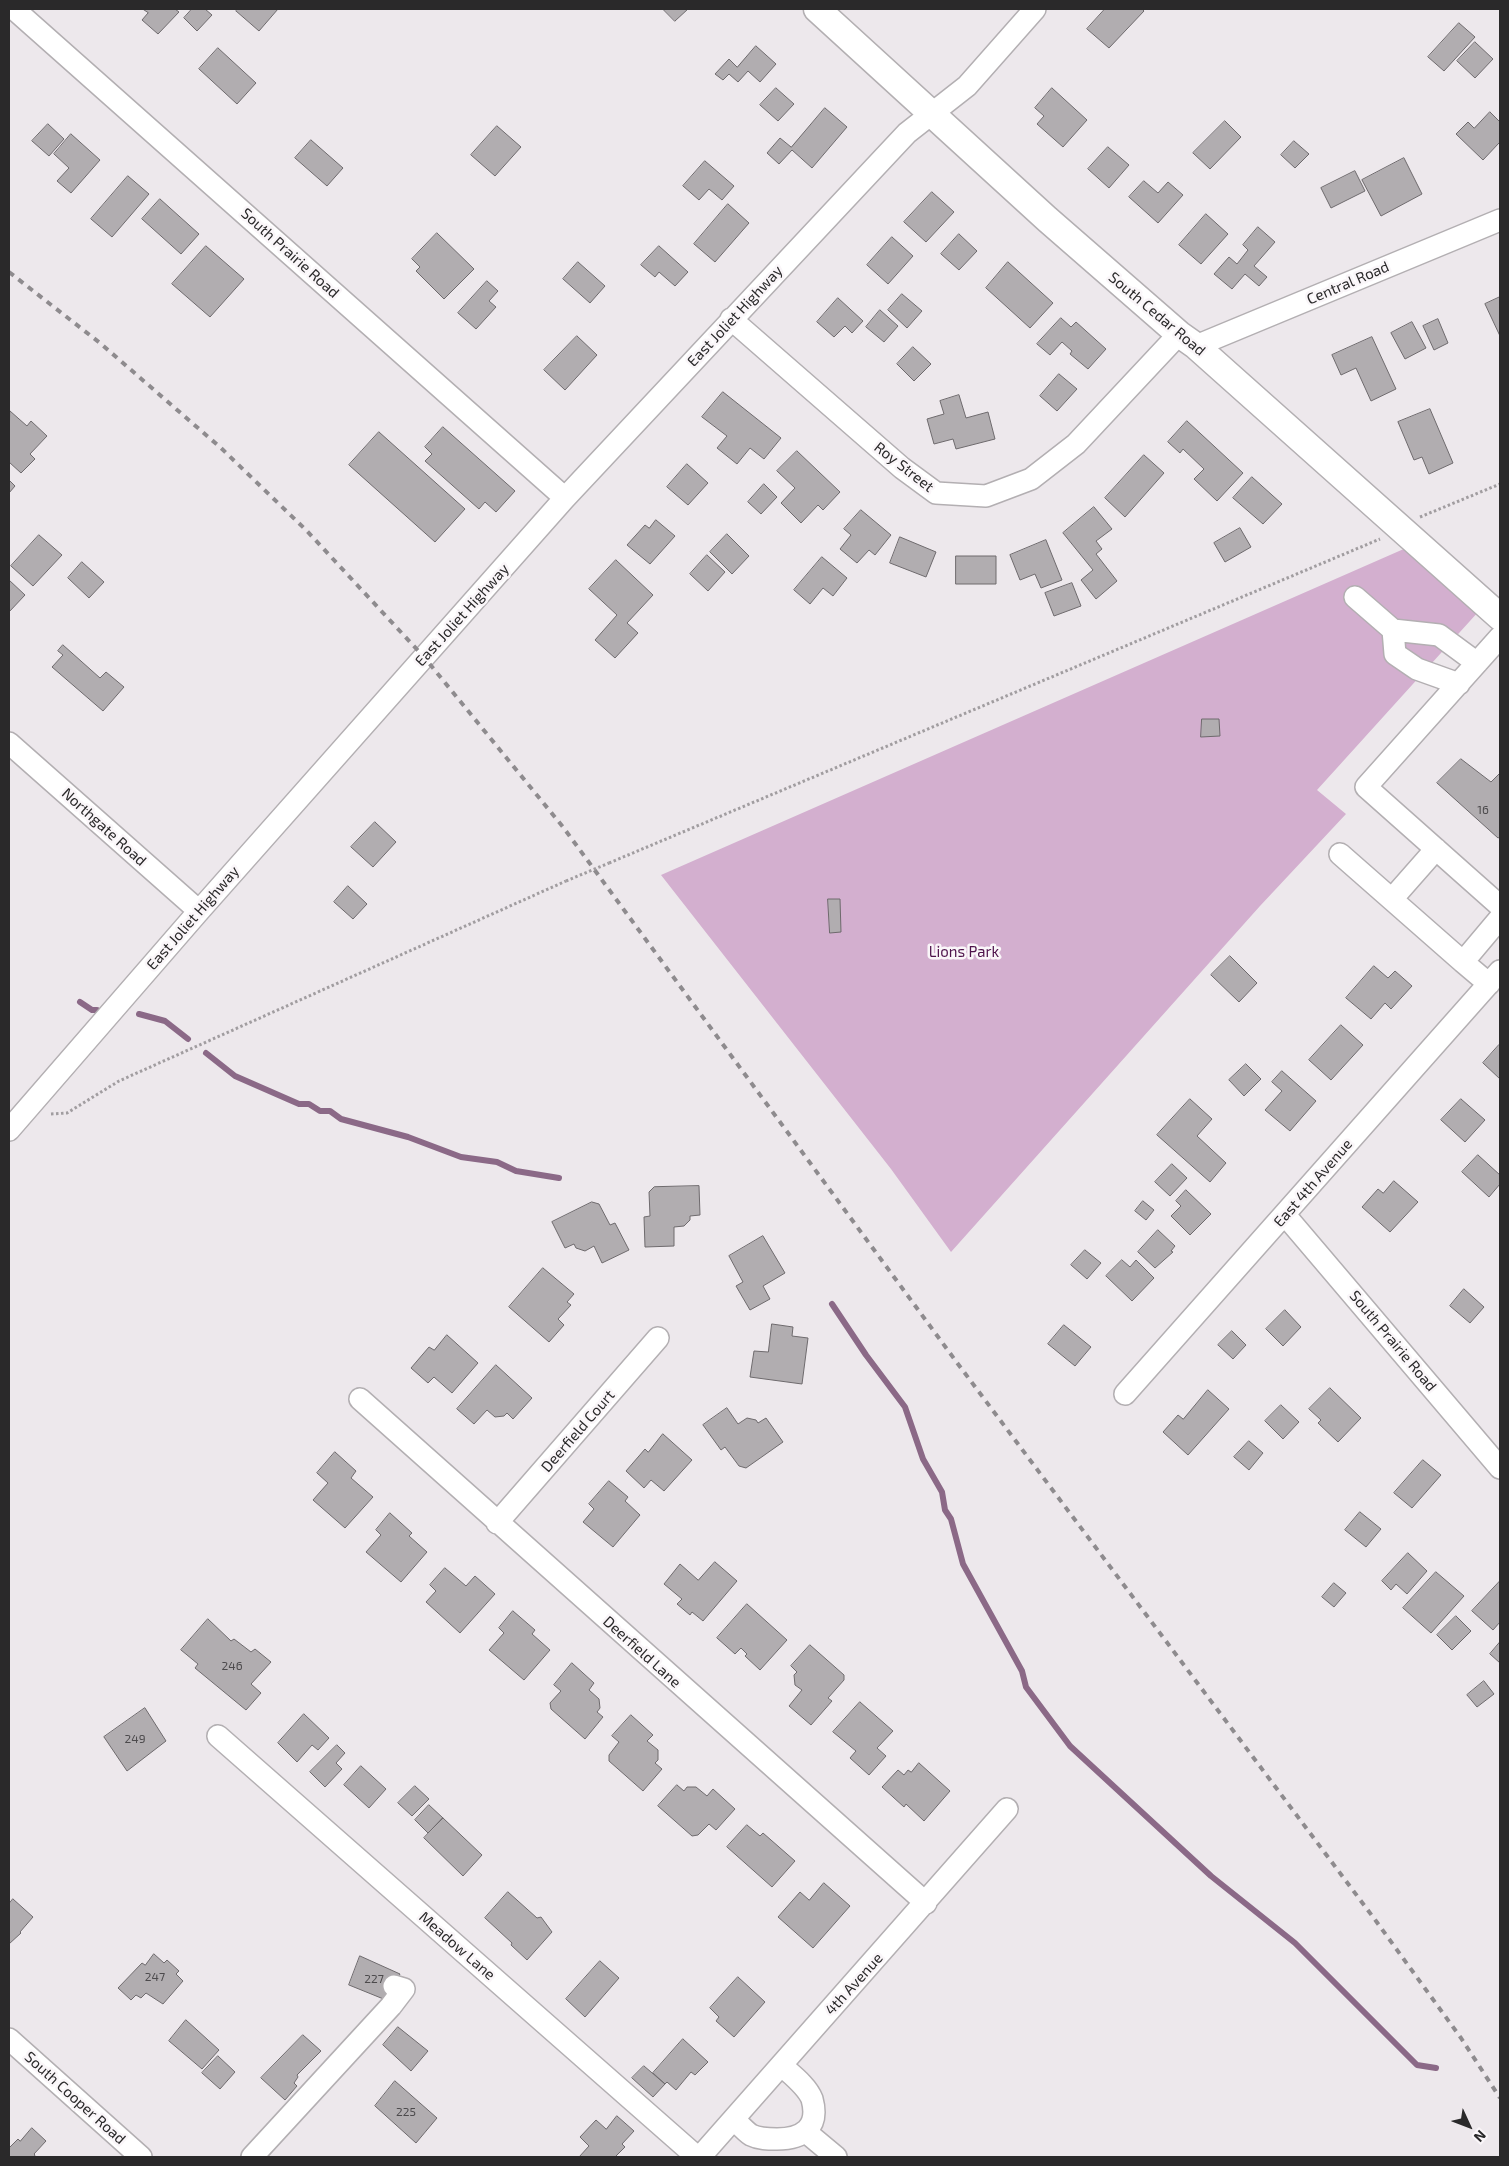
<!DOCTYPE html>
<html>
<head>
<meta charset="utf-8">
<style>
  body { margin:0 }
  #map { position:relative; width:1509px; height:2166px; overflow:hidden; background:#ede8ec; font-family:"Exo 2",sans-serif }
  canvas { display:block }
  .frame { position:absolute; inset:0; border:10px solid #2a292a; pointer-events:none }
  .north { position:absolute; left:1444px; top:2101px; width:50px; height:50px; -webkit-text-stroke:4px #faf6f9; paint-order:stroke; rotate:133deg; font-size:14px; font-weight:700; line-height:20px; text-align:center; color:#2a292a }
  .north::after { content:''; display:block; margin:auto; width:18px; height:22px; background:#2a292a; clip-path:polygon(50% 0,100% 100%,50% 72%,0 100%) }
</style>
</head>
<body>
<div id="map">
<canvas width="1509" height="2166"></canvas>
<div class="frame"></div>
<div class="north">N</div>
</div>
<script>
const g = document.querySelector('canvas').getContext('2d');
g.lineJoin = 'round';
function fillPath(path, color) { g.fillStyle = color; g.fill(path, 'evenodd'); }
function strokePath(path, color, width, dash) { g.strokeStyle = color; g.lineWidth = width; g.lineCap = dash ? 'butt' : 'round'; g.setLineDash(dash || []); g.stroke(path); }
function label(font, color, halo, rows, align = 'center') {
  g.font = font + ' "Exo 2",sans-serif'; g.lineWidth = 5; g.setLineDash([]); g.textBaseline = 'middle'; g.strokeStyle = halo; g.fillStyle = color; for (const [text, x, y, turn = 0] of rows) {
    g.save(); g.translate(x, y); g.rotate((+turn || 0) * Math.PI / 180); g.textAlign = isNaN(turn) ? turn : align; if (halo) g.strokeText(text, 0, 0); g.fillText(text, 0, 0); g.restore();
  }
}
fillPath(new Path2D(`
  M1406,548L1479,611L1317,790L1346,814L1260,906L951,1252L891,1169L661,875Z`), '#d3afcf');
strokePath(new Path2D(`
  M80,1002L92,1010H97
  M139,1014L165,1021L188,1039
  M206,1053L235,1076L299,1104H309L320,1111H330L341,1119L408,1137L461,1157L497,1162L516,1171L559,1178
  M832,1304L866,1355L905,1407L923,1459L942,1492L945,1510L951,1519L963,1564L1022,1671L1026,1687L1070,1746L1211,1876L1295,1943L1417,2065L1436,2068`), '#8b6987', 6);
const building = new Path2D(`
  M143,9H175L179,12L158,34L142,20L148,13Z
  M192,9H205L212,15L197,31L184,18Z
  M238,9H278L259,31L236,11Z
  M663,9H688L675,21Z
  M1105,9H1142L1144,11L1109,48L1087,29Z
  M1459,23L1475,37L1444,71L1428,57Z
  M1475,42L1493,59L1475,78L1457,61Z
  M756,46L776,64L760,82L748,71L738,82L729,74L723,80L715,74L729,59L737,67Z
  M218,48L256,83L237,104L199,69Z
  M776,88L794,104L778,121L760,105Z
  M1052,88L1087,120L1063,147L1037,124L1044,116L1035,108Z
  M825,108L847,127L812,168L792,150L779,164L767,153L780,138L791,147Z
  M1490,112L1500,122V145L1499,143L1483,160L1456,134L1468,122L1474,128Z
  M1225,121L1241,137L1210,169L1193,153Z
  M48,124L64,139L49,156L32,141Z
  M497,126L521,147L495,176L471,155Z
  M71,134L100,160L71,193L57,181L69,168L54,154Z
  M311,140L343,168L327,186L295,158Z
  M1294,141L1309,154L1295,168L1281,155Z
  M1108,147L1129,165L1109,188L1088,169Z
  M1404,158L1422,194L1381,216L1362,180Z
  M705,161L734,186L722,200L709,189L699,200L683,186Z
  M1355,171L1365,191L1331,208L1321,188Z
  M128,176L149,194L112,237L91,219Z
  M1144,181L1158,193L1168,182L1183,195L1158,223L1129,197Z
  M932,192L954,212L926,242L904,222Z
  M160,199L199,234L181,254L142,219Z
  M728,204L749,223L715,262L694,244Z
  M1206,214L1228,234L1201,264L1179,245Z
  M1258,227L1275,242L1254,266L1267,277L1259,286L1245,274L1232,289L1214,274L1229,257L1237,264L1248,250L1243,245Z
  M437,233L474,269L444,299L416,271L420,267L412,259Z
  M959,234L977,251L959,270L941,254Z
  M892,237L913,256L888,284L867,265Z
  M206,246L244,279L210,317L172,284Z
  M659,246L688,272L675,286L659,272L655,277L641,265Z
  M578,262L605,286L590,303L563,279Z
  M1008,262L1053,303L1030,328L986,288Z
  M487,281L498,291L489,301L496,307L476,329L458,313Z
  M902,294L922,311L907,328L888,310Z
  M1500,297V336L1485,304Z
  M838,298L863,321L852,333L845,326L834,337L817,322Z
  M880,310L898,326L884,342L866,327Z
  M1061,318L1071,327L1076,322L1106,349L1088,369L1070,354L1072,351L1062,342L1050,355L1037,344Z
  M1438,319L1448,343L1434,350L1423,326Z
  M1412,322L1426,348L1405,359L1391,333Z
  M577,336L597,355L565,390L544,370Z
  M1372,337L1396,389L1371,401L1356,368L1341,375L1332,355Z
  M913,347L931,364L914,381L897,364Z
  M1059,374L1077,389L1057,411L1040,396Z
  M723,392L781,438L764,459L750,448L737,464L717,448L727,436L702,417Z
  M959,395L966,418L988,412L995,439L956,449L953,439L934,444L927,419L944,414L940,401Z
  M1430,409L1453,463L1429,474L1422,457L1414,460L1398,422Z
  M10,411L27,426L31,421L47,436L30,454L35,459L21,473L9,462Z
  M1187,421L1243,473L1217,501L1194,479L1204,469L1183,449L1180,453L1168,442Z
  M443,427L515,491L496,512L485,502L479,509L425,461L432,454L425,447Z
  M379,432L465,509L435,542L349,465Z
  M797,451L840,492L823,510L818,505L801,523L781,503L795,488L777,471Z
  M1144,455L1164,473L1125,517L1105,498Z
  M687,464L708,483L688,505L667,487Z
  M1252,477L1282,504L1263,524L1233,498Z
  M9,480L15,486L9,493Z
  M764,484L777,497L761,514L748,502Z
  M1094,507L1112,529L1096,541L1102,549L1096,554L1117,581L1096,599L1081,580L1093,570L1063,533Z
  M861,510L891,535L875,555L869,550L857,563L840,549L851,535L844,529Z
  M656,520L675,536L650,564L627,545L645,525L649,528Z
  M1240,528L1251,547L1225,562L1214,543Z
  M727,534L749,556L732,574L710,552Z
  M39,535L62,555L33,586L11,566Z
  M900,537L936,552L926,577L890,563Z
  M1046,540L1062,580L1041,588L1035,574L1020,580L1010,555Z
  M707,555L725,572L708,591L690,574Z
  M956,556H996V584H956Z
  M822,557L847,578L833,596L823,588L810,604L794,590Z
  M616,560L653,595L627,623L638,633L615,658L595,640L617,615L589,589Z
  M82,562L104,582L89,598L68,578Z
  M9,580L25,595L9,612Z
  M1072,583L1081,606L1054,616L1045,593Z
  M63,645L100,678L106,672L124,687L103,711L52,667L63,655L58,651Z
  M1202,719H1219L1220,736L1201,737Z
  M1461,759L1491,782L1500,773V837L1498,838L1437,783Z
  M375,822L396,842L373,867L351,847Z
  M348,886L367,904L353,919L334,902Z
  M828,899H840L841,932L830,933Z
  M1230,956L1257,983L1239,1002L1211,975Z
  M1374,966L1388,978L1395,971L1412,986L1391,1009L1385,1003L1371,1019L1346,998Z
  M1341,1025L1363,1045L1331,1080L1309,1060Z
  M1499,1045L1500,1046V1079L1483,1063Z
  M1246,1064L1261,1079L1244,1096L1229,1080Z
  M1282,1071L1316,1101L1290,1131L1265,1110L1282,1091L1272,1082Z
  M1190,1099L1212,1119L1197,1136L1226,1163L1210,1182L1157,1135Z
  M1461,1099L1485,1120L1465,1142L1441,1120Z
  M1478,1155L1500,1175V1184L1489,1197L1462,1172Z
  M1172,1164L1187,1178L1170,1196L1155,1182Z
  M1394,1181L1418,1202L1390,1232L1362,1207L1378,1189L1383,1193Z
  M699,1186L700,1215L690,1216V1220L684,1226L674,1227V1246L645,1247L644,1217L650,1216L649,1192L654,1187Z
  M1186,1190L1211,1214L1190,1235L1171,1216L1181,1206L1176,1201Z
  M1143,1201L1154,1210L1146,1220L1135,1211Z
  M592,1202L599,1204L610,1225L615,1223L629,1250L602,1263L594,1246L585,1251L576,1248L574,1244L565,1248L552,1222Z
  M1158,1230L1175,1246L1171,1251L1173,1252L1155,1268L1138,1252Z
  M763,1236L785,1273L763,1286L770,1299L750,1310L736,1286L743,1282L729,1256Z
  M1085,1250L1101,1263L1087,1279L1071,1265Z
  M1122,1260L1130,1267L1136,1260L1154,1278L1132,1301L1106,1276Z
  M543,1268L574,1294L567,1302L571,1305L558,1319L564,1325L549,1342L509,1307Z
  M1464,1289L1484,1307L1470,1323L1450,1306Z
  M1285,1310L1301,1327L1283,1346L1266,1329Z
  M772,1324L793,1327L792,1336L808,1338L802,1384L750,1377L754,1351L768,1352Z
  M1064,1325L1091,1347L1075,1366L1048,1344Z
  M1232,1331L1246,1345L1233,1359L1218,1345Z
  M447,1335L478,1363L452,1393L434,1377L428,1383L411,1368L429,1347L434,1350Z
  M496,1365L532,1398L513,1419L507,1413L504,1416L495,1417L487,1410L474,1424L457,1409Z
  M1330,1388L1361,1418L1338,1442L1318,1423L1321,1420L1309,1409Z
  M1208,1390L1229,1409L1188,1455L1163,1432L1178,1415L1183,1419Z
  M1281,1405L1299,1422L1283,1439L1265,1421Z
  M727,1408L738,1424L747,1418L756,1420L758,1423L766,1418L783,1442L746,1468L739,1466L725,1447L721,1450L703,1425Z
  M663,1434L692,1460L664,1491L651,1480L644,1488L626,1471L645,1449L648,1452Z
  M1249,1441L1263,1453L1249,1470L1234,1457Z
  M335,1452L356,1471L351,1478L373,1497L345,1528L313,1500L328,1483L317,1473Z
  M1423,1460L1441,1475L1412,1508L1394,1493Z
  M609,1481L628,1497L625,1501L640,1515L613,1547L583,1522L594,1509L589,1504Z
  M1360,1512L1381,1529L1366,1547L1345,1530Z
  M390,1513L412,1533L409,1536L427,1552L401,1582L366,1552L381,1535L376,1530Z
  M1408,1553L1427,1571L1407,1594L1396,1584L1391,1590L1382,1581Z
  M715,1562L737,1581L703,1621L692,1612L690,1615L677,1604L682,1599L664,1584L680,1564L698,1580Z
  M445,1568L466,1586L475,1576L495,1594L460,1633L426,1602L436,1591L430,1585Z
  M1436,1572L1464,1596L1431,1633L1403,1608Z
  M1500,1581V1622L1493,1630L1472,1611Z
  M1334,1583L1346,1593L1334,1607L1322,1597Z
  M747,1604L787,1640L760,1670L745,1656L747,1654L741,1648L735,1654L717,1638Z
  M513,1611L535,1630L532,1634L550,1650L524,1680L489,1650L504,1633L499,1628Z
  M1456,1616L1471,1631L1452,1650L1437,1635Z
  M208,1619L231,1641L234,1639L251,1652L255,1649L271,1662L251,1684L261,1693L246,1710L195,1668L198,1664L181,1650Z
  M1500,1642V1663L1490,1654Z
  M810,1645L844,1675V1680L828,1698L832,1701L811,1725L789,1706L802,1690L795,1685L794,1675L797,1672L791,1666Z
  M572,1663L594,1683L589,1690L599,1699L600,1708L597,1712L603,1717L585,1739L551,1709L550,1703L561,1691L554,1685Z
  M1484,1681L1494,1694L1477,1707L1467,1695Z
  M860,1702L893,1731L877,1748L886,1756L869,1775L850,1758L856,1751L833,1732Z
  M145,1708L166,1741L127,1771L104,1737Z
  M304,1714L329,1738L318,1750L312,1745L297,1762L278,1743Z
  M631,1715L653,1735L647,1741L658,1750V1760L655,1763L662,1769L643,1791L609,1761V1755L619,1742L612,1736Z
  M337,1745L345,1753L336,1763L342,1769L325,1787L310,1772Z
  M919,1763L950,1791L924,1821L906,1804L904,1807L882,1787L898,1770L904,1775L908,1770L911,1772Z
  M361,1766L386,1789L369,1808L344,1785Z
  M677,1785L684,1791L687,1787H696L707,1796L713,1789L735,1809L716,1830L709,1824L698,1835L692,1836L658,1806Z
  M415,1786L429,1799L412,1816L398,1803Z
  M429,1805L443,1818L428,1833L415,1820Z
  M443,1818L482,1855L463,1876L424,1838Z
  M747,1825L760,1836L763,1833L795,1861L772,1887L727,1847Z
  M824,1883L850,1906L813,1948L778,1917L800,1892L809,1900Z
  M508,1892L537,1918L541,1917L552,1932L527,1960L511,1945L512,1943L485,1918Z
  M13,1899L33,1917L20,1932L21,1933L9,1944V1904Z
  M154,1954L164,1963L167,1960L179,1971L176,1974L183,1981L163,2004L146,1993L141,1998L136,1995L131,2000L118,1988L142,1963L145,1965Z
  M360,1956L400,1974L386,2000L349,1985Z
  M600,1961L619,1978L585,2017L566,1999Z
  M738,1977L765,2002L734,2037L716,2021L719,2017L710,2008Z
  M186,2020L219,2050L202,2069L169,2041Z
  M398,2027L428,2051L411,2071L383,2045Z
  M303,2035L321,2051L297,2075L298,2077L294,2083L297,2086L285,2100L261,2078Z
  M683,2039L708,2062L695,2075L691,2072L676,2090L667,2082L665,2084L653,2073Z
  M218,2056L235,2072L220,2089L202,2073Z
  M644,2066L665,2084L653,2097L632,2078Z
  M395,2081L437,2118L416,2143L375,2106Z
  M617,2116L634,2131L622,2144L625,2147L615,2157H579L589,2146L580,2137L596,2120L606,2129Z
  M32,2128L46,2141L34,2154L35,2155L34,2157H9V2148L18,2139L20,2141Z`);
fillPath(building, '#b1adb0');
strokePath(building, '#6e6a6d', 1);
const minor = new Path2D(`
  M14,9L565,498
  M731,319L902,468L936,493L986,496L1031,479L1076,444L1179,334
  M1196,346L1500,220
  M1355,597L1393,630L1439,635L1477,663
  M1393,630L1395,654L1417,669L1459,684
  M1500,637L1366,787L1500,906
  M9,743L199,911
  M1340,854L1463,962
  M1392,899L1436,849
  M1489,984L1463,962L1500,918
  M9,1130L199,911L565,498L907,133L967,86L1035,9
  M1285,1215L1500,1468
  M1125,1394L1500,971
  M360,1399L926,1903
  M497,1523L658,1338
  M218,1736L697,2157
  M9,2039L141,2157
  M734,2119C739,2124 745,2131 751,2135C759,2139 768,2139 777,2139C802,2139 820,2128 812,2099C807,2086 792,2075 781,2065
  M806,2132L836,2157
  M252,2157L391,2006L404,1989L394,1986
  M700,2157L1007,1809`);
const major = new Path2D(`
  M817,9L1047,219L1179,334L1196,346L1500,617`);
strokePath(minor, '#b3afb2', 24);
strokePath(major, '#b3afb2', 29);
strokePath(new Path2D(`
  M1420,517L1500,484
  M609,863L1380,539
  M51,1114L67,1113L119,1081L566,881`), '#a19da0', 3, [2.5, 2.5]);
strokePath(minor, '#fff', 21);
strokePath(major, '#fff', 26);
strokePath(new Path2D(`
  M9,272L100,343L221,448L307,531L424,657L563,827L958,1364L1376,1921L1461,2038L1500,2098`), '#8e8b8e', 4, [6, 6]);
strokePath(new Path2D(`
  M566,881L609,863`), '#a19da0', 3, [2.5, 2.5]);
label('12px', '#4c4a4c', null, [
  ["16",1483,810],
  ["246",232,1666],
  ["249",135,1739],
  ["247",155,1977],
  ["227",374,1979],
  ["225",406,2112]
]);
label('15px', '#2a292a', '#faf6f9', [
  ["South Prairie Road",290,253,42],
  ["Central Road",1348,283,-23],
  ["South Cedar Road",1157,314,40],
  ["East Joliet Highway",735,316,-47],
  ["Roy Street",904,467,38],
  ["East Joliet Highway",462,615,-48],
  ["Northgate Road",104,827,42],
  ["East Joliet Highway",193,918,-49],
  ["East 4th Avenue",1313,1183,-49],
  ["South Prairie Road",1393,1341,50],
  ["Deerfield Court",578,1431,-49],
  ["Deerfield Lane",642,1652,42],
  ["Meadow Lane",457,1946,41],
  ["4th Avenue",854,1984,-48],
  ["South Cooper Road",75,2098,42]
]);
label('15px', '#4e134b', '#faf6f9', [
  ["Lions Park",964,952]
]);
</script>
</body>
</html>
